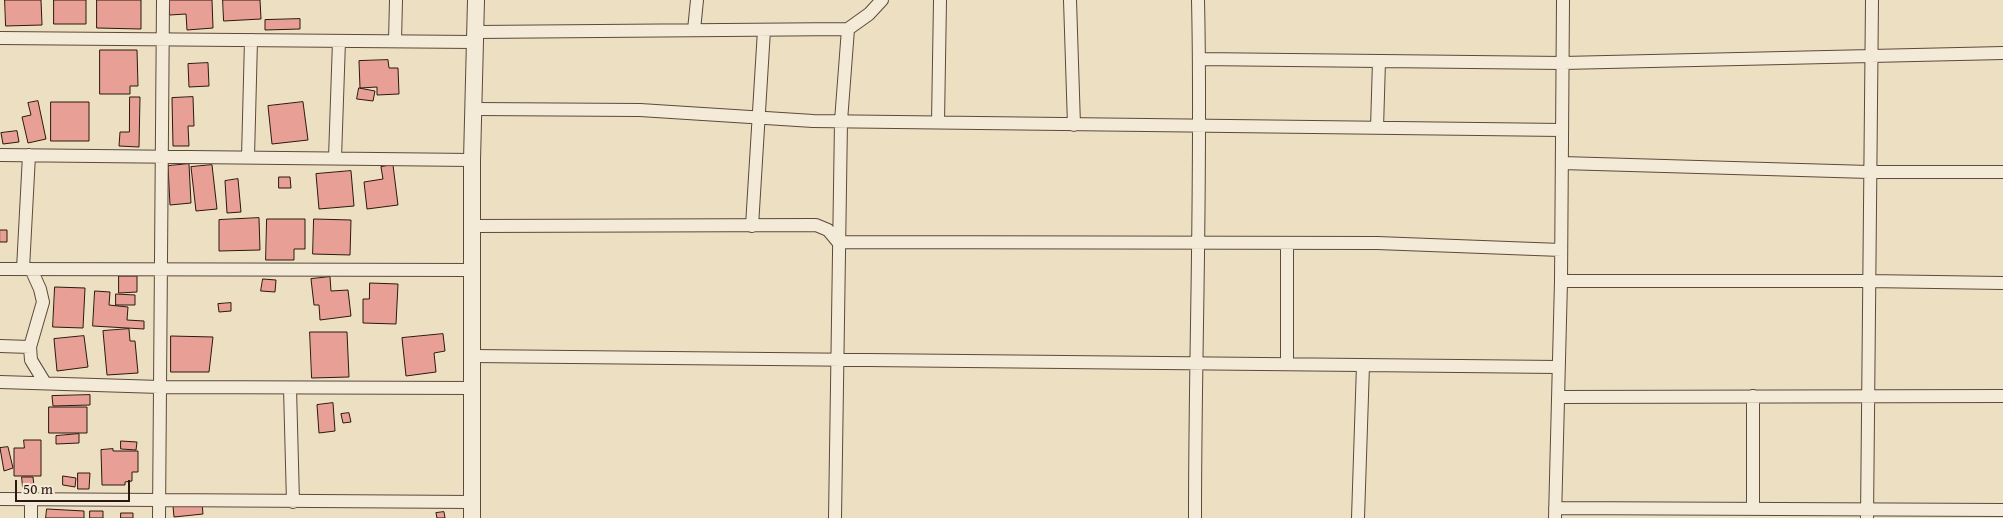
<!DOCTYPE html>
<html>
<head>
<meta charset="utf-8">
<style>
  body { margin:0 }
  #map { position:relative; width:2003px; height:518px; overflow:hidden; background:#eddfc1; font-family:"Gentium Book Plus",serif }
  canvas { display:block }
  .scale { position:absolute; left:15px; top:480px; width:115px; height:22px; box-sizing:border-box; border:2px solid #2c180f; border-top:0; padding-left:6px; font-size:15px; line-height:18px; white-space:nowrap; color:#2c180f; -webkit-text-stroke:4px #f3ead7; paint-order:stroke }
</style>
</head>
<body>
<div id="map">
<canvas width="2003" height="518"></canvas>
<div class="scale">50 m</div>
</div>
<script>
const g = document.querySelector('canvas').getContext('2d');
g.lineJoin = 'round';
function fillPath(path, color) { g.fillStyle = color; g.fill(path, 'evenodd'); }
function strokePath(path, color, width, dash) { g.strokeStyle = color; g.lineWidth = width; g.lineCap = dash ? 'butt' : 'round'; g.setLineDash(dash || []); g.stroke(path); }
const building = new Path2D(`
  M5,0H41L42,25L6,26Z
  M54,0H86V24H54Z
  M97,0H141V29L97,28Z
  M169,0H212L213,28L187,30L186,14L170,15Z
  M223,0H260L261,19L224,21Z
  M300,19V29L265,30V20Z
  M100,50H137L138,86H130V94H100Z
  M388,60L389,68H398L399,94L377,95V87L360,88L359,61Z
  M208,63L209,86L189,87L188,64Z
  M359,88L375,91L373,101L357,99Z
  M130,97H140L139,147L119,146L120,132H129Z
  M193,97L194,126H188L189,146H173L172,98Z
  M38,101L46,139L28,143L22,117L31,115L28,103Z
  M51,102H89V141H51Z
  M303,102L308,140L272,144L268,106Z
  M17,131L19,142L3,144L1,133Z
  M189,164L191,203L170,205L168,166Z
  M212,165L217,209L196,211L191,167Z
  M393,165L398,205L367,209L364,182L383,179L381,167Z
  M351,171L354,206L319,209L316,174Z
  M279,177H290L291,188H279Z
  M238,179L241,212L227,213L225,181Z
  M259,218L260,250L219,251V220Z
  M267,219H305V249H294V260H266Z
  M314,219L351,220L350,255L313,254Z
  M0,230H7V242H0Z
  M119,276H137V292L119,293Z
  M330,277L331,291L348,290L351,316L320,320L319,305H314L311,279Z
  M263,279L276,280L275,292L261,291Z
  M370,283L398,284L396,324L363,323V299H369Z
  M55,287L85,288L83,328L53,327Z
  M95,291L110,292L109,305L128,307L127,320L144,321V329L93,326Z
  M116,294L135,295V305H116Z
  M231,303V311L219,312L218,304Z
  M129,329L130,341H135L138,373L107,375L103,331Z
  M310,332H347L349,377L312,378Z
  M443,334L445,351L434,353L436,372L406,376L402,338Z
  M84,336L88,367L57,371L54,339Z
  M171,336L213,337L209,372H171Z
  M90,395V405L53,406L52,396Z
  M333,403L335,431L319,433L317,405Z
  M49,407H87V433H49Z
  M349,413L351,422L343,423L341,414Z
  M79,434V443L56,444V436Z
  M24,440H41V476H14V448H24Z
  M121,441L137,442L136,450L121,449Z
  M8,447L13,468L4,471L0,448Z
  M113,449V451H138V472H132V481L125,482V485H102L101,450Z
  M78,473H90L89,489H78Z
  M63,476L76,478L75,487L63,485Z
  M22,477H33L34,486L23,487Z
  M202,503L203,514L174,517L173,506Z
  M47,509L84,511V518H46Z
  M90,511H103V518H90Z
  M444,512L445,518H437L436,513Z
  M121,513H133V518H121Z`);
fillPath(building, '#e79f96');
strokePath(building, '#2c180f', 1);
const minor = new Path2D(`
  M1070,0L1074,125
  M694,30L697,0
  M475,32L848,29L869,14L882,0
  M0,38L474,42
  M395,41L396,0
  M1199,59L1563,63L2003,53
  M474,109L640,110L813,121L1562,130
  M938,122L940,0
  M1377,128L1379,61
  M0,155L472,160
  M248,157L251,40
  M335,158L339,41
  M1562,163L1869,172H2003
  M473,226L816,225L828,230L838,242L1377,243L1561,250
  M752,226L764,30
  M1287,243V364
  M0,269L472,270
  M23,269L29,155
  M31,269L40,289L43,302L30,347L31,360L45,383
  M1561,281H1868L2003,283
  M0,346L30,347
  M473,356L1558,367
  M0,382L160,387L473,388
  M290,388L293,502
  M1558,397L2003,396
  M0,499L473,502
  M1555,508L2003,510
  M1753,508V396
  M31,518V499
  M159,518L163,0
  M835,518L841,121L848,29
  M1195,518C1195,345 1202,173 1198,0
  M1358,518L1363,365
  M1555,518L1561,281L1563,0
  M1867,518L1872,0`);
const tertiary = new Path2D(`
  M472,518V160L476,0`);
strokePath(minor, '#5c4a3c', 14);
strokePath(tertiary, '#5c4a3c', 18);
strokePath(minor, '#f3ead7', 12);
strokePath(tertiary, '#f3ead7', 16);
</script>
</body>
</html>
